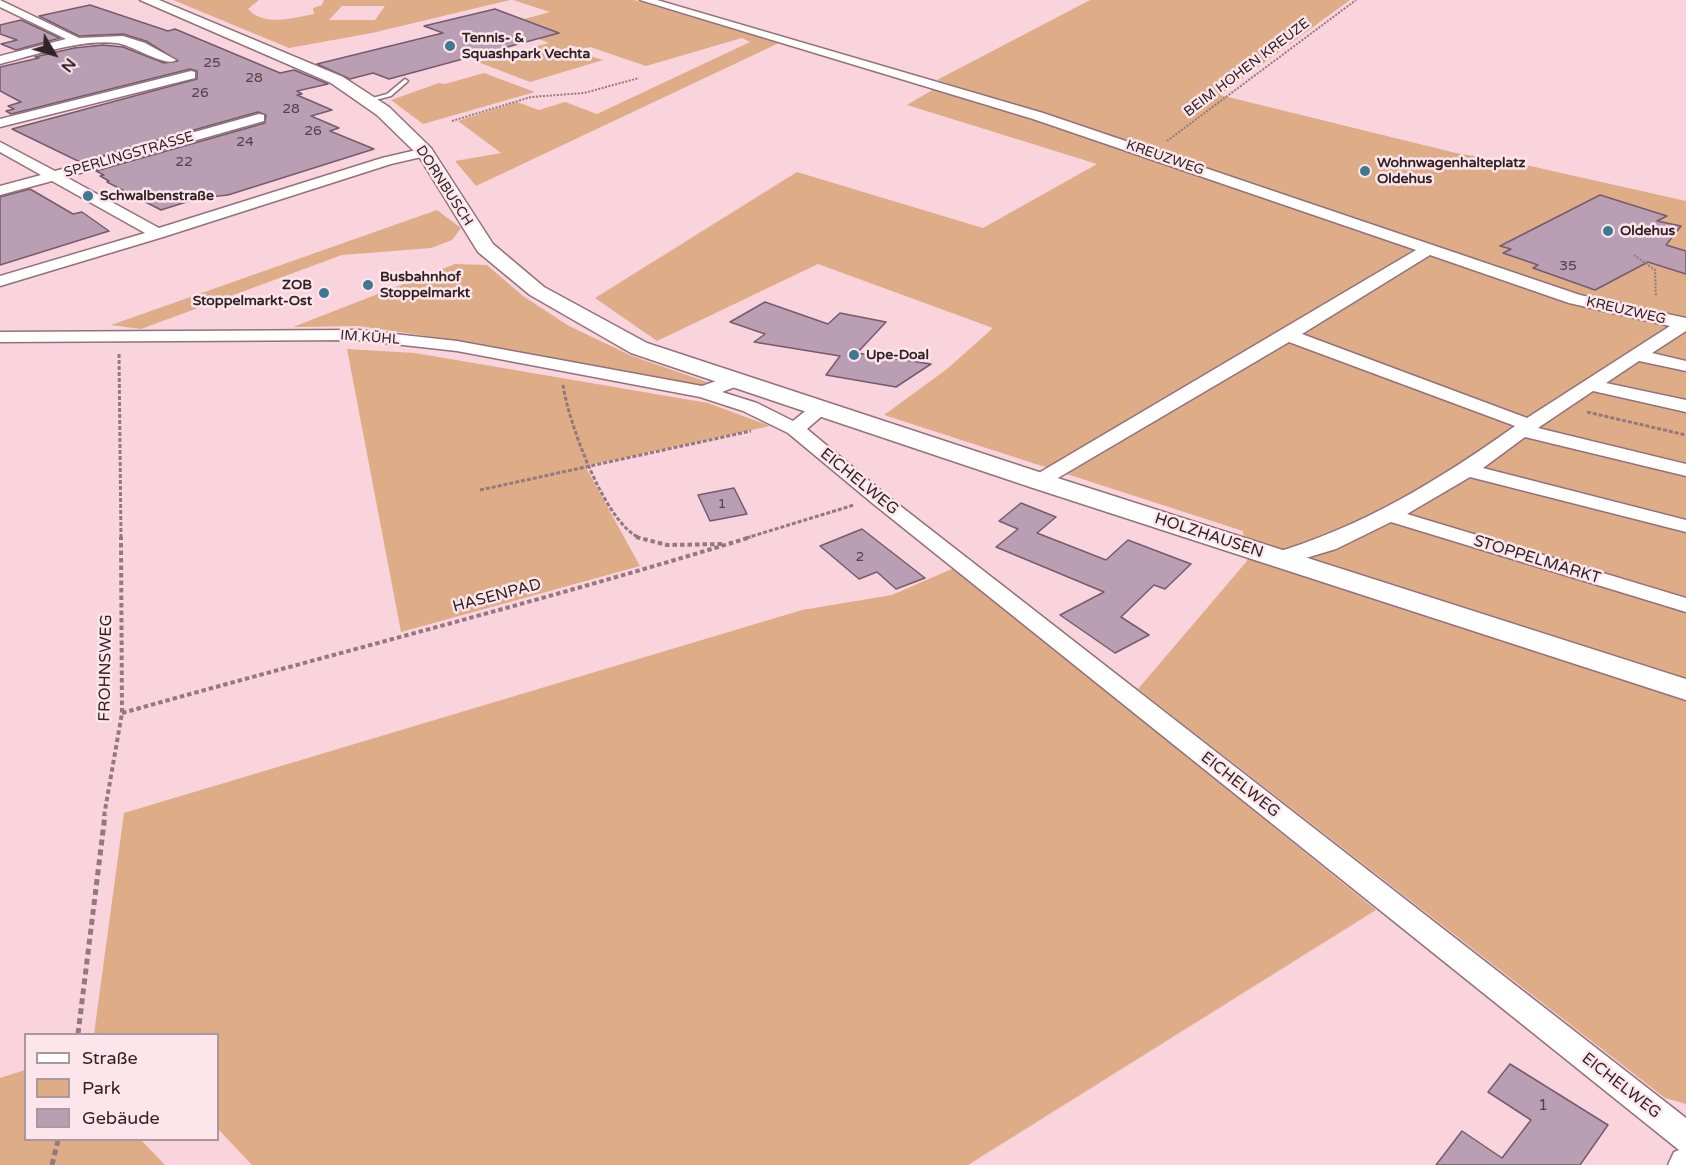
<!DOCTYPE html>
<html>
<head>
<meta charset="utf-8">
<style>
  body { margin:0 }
  #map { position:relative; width:1686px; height:1165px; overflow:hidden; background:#fad4dd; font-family:"Varela Round",sans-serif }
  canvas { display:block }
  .legend { position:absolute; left:24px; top:1033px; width:195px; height:108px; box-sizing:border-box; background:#fde6eb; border:2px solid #ab989c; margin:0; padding:8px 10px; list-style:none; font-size:18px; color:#302225 }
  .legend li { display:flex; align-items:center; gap:12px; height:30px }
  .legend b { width:30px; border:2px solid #ab989c }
  .north { position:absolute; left:24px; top:24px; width:60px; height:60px; -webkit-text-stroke:4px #fde6eb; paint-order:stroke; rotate:128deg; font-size:16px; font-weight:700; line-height:24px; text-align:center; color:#302225 }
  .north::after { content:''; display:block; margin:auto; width:21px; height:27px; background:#302225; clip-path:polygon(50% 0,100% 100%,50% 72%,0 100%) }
</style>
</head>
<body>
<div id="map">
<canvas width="1686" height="1165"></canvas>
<ul class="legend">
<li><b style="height:8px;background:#fff"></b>Straße</li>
<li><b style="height:16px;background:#deac87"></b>Park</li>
<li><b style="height:16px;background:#ba9eb3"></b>Gebäude</li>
</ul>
<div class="north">N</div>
</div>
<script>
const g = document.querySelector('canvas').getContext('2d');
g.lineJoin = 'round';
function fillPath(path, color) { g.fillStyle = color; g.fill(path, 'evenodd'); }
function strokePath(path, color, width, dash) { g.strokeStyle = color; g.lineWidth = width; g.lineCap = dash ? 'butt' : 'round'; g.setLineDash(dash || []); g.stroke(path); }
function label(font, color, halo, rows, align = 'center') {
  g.font = font + ' "Varela Round",sans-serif'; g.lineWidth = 5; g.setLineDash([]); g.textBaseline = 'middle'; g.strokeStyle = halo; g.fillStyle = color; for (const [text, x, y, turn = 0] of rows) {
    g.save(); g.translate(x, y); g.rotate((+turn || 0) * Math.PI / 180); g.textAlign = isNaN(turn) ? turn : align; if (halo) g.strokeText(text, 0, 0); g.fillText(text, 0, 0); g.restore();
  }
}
fillPath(new Path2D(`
  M173,0H259L248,9C264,27 293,18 314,14L313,8L322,5L324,0H510L372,33L289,48ZM342,6H385L375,20H329Z
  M513,0H634L779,43L476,186L455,161L501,153L458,121L517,102L539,110L565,102L597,114L750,42L742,38L646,66L590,47L582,49L574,46L568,49L603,60L530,82L478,62L549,43L502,25L550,12Z
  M1090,0H1350L1220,95L1456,153L1517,163L1686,201V1104L1665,1098L1138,689L1247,561L1243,531L884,415L947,369L993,328L818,264L657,341L595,298L797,172L983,228L1097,164L907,105L934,89L1140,154L1146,149L937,80Z
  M484,73L535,92L423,124L391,100L439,83L445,84Z
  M437,210L461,228L452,240L431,248L342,255L141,329L111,325Z
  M455,264L487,265L523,296L569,326L632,356L707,382L698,387L453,340L359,326L293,327Z
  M347,349L415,353L708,403L770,426L585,466L640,566L401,632Z
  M954,568L1376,910L968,1165H252L218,1129V1034H94L124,813L802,610L892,595Z
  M25,1070L26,1140H141L165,1165H0V1078Z`), '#deac87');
const building = new Path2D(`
  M90,5L168,31L175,29L280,73L294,70L328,84L297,91L302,94L297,95L332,110L311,116L339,128L330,131L374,149L228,195L199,198L161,210L107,182L109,181L100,176L104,175L96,171L265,123L266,115L258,112L80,162L12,129L197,79V71L190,69L11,114L6,111L14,109L8,106L21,102L0,91V67L39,58L35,57L74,48L103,45L123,47L164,63L178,61L146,41L123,34L79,36L39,16Z
  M495,9L559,33L389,79L373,73L350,79L317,64L443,33L424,26Z
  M21,20L60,38L16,50L1,44L17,40L0,34V25Z
  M30,189L73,214L82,212L109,231L0,265V197Z
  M1600,195L1667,216L1657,221L1681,226L1666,245L1686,251V274L1648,262L1595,290L1533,268L1538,265L1503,253L1511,249L1500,246Z
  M765,302L828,324L840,313L886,322L857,353L931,364L896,387L826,375L840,356L754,342L765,334L730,322Z
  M734,488L747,514L710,521L698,495Z
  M1021,503L1056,517L1037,533L1106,560L1128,540L1191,564L1165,589L1154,585L1121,617L1149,635L1115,653L1060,615L1104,592L996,547L1018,529L999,521Z
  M862,529L925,578L896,589L877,572L859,579L820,546Z
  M1510,1064L1608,1125L1580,1165H1436L1462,1131L1502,1158L1531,1120L1488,1092Z`);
fillPath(building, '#ba9eb3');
strokePath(building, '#755b6e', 1.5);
const service = new Path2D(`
  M405,79L408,81L407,82L391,96L368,102L365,100L387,94Z`);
const minor = new Path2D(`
  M0,0L79,38L123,36L145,43L176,60C167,68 132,45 117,43C80,39 36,55 0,64V56L66,39L0,7Z
  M640,0H657L1043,113L1580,295L1686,318V331L1652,353L1686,361V371L1639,361L1606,383L1686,400V412L1593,391L1538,428L1686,464V476L1525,437L1483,468L1686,520V532L1470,477L1407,514L1686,598V612L1391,522L1336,549L1279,566L1271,564L1268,559L1271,554C1362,527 1438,481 1515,426L1289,342L1046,485H1032L1029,481L1032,477L1416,250L1033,119ZM1430,255L1569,303L1670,326L1527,418L1302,334Z
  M191,71L195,72V78L0,127V119Z
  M259,114L264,115V121L66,177L159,228L382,158L425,148L432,152L430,155L391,164L163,237L0,286V276L145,233L52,181L0,195V186L41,175L0,152V142L55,171Z
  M358,330L457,341L702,386L733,375L742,381L740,385L722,392L757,403L793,421L813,405H827L830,409L807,429L885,494L1686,1118V1165H1668L1674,1152L1679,1150L871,502L788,433L743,411L700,397L457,351L358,340L0,342V332Z`);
const tertiary = new Path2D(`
  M140,0H159L343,77L389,107L431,148L493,244L544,287L647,343L1048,475L1686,679V700L1030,487L631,353L530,295L478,252L418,155L377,115L331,83Z`);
strokePath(service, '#937179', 3);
strokePath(minor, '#937179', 3);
strokePath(tertiary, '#937179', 3);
strokePath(new Path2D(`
  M452,121L531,97L584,93L639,78
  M1167,141L1356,0
  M1634,255L1655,270L1656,297`), '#93797f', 2, [2, 1.5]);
strokePath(new Path2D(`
  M119,354L121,538
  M563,385C568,421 605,524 640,538
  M1587,412L1686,435
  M480,490L751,431
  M746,538L854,505`), '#93797f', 3, [4, 2]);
strokePath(new Path2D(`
  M636,537L667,545L722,544
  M122,713C332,654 543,601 751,537
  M104,816L122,713L121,537`), '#93797f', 4, [4.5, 3]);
strokePath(new Path2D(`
  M78,1034L105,815
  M52,1165L58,1140`), '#93797f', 5, [6, 4]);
fillPath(service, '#fff');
fillPath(minor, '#fff');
fillPath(tertiary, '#fff');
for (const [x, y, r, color] of [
  [450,46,6,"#3d7990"],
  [1365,171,6,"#3d7990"],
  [88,196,6,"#3d7990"],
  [1608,231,6,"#3d7990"],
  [368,285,6,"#3d7990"],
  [324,293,6,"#3d7990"],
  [854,355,6,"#3d7990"]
]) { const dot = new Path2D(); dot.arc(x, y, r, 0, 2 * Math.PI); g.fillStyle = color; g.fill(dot); strokePath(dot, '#fde6eb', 2); }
label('bold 14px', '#302225', '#fde6eb', [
  ["Tennis- &",462,38],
  ["Squashpark Vechta",462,54],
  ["Wohnwagenhalteplatz",1377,163],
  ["Oldehus",1377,179],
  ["Schwalbenstraße",100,196],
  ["Oldehus",1620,231],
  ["Busbahnhof",380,277],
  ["Stoppelmarkt",380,293],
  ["ZOB",312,285,"right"],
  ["Stoppelmarkt-Ost",312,301,"right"],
  ["Upe-Doal",866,355]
], 'left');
label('14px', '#524148', null, [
  ["25",212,63],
  ["28",254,78],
  ["26",200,93],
  ["28",291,109],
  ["26",313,131],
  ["24",245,142],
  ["22",184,162],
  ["35",1568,266],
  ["1",722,504],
  ["2",860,557]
]);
label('14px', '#302225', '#fde6eb', [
  ["BEIM HOHEN KREUZE",1247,68,-37],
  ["SPERLINGSTRASSE",129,155,-16],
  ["KREUZWEG",1165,158,19],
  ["DORNBUSCH",444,186,57],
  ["KREUZWEG",1626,311,13],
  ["IM KÜHL",370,338,4]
]);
label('16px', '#302225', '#fde6eb', [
  ["EICHELWEG",859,482,39],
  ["HOLZHAUSEN",1209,536,18],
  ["STOPPELMARKT",1537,560,17],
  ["HASENPAD",497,596,-15],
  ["FROHNSWEG",106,668,-89],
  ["EICHELWEG",1240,785,38],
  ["EICHELWEG",1621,1086,38]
]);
label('16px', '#524148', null, [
  ["1",1543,1106]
]);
</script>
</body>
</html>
